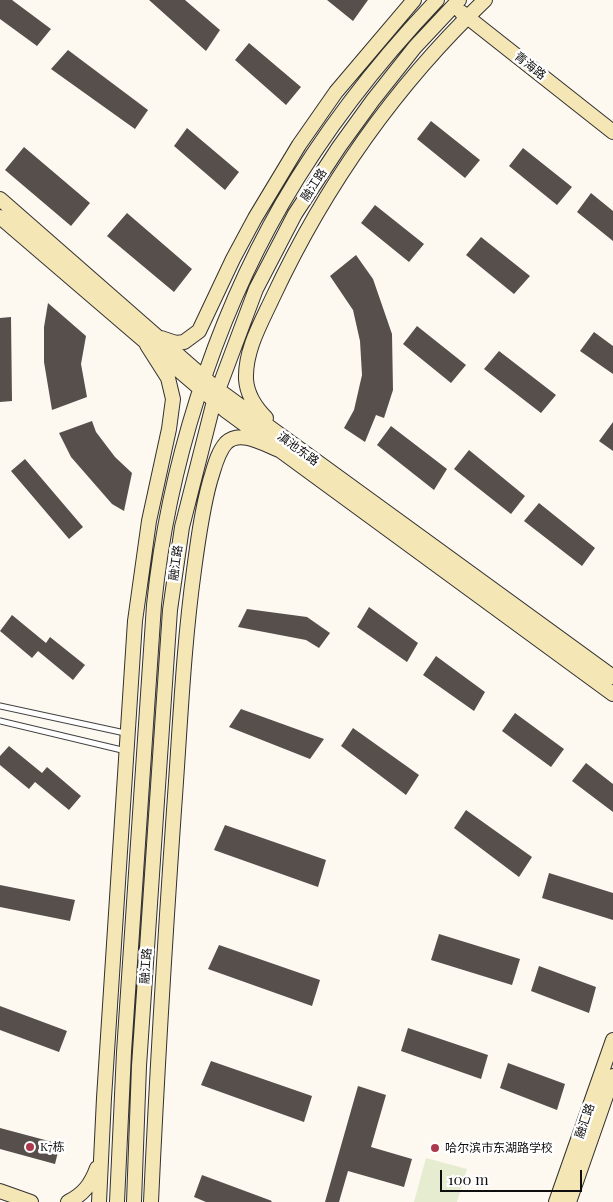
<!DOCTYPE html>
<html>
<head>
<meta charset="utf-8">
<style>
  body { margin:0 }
  #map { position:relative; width:613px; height:1202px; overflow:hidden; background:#fdf9f1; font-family:"Playfair Display",serif }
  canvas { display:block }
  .scale { position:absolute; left:440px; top:1170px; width:142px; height:22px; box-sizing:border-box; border:2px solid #0e0e0e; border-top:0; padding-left:6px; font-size:15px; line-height:18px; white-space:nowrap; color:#0e0e0e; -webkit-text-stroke:4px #fff; paint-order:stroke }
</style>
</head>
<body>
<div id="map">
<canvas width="613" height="1202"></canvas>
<div class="scale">100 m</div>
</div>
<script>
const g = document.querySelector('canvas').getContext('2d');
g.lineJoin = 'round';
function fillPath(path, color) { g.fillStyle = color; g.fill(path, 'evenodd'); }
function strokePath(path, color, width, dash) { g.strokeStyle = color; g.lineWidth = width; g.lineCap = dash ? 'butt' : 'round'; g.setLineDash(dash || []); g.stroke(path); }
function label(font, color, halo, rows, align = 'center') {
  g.font = font + ' "Playfair Display","Noto Sans SC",serif'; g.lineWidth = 5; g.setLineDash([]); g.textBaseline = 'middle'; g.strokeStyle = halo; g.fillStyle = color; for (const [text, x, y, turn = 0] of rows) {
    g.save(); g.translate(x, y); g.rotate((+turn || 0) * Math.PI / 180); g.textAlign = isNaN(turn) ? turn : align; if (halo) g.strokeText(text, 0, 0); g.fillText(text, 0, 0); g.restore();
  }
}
fillPath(new Path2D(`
  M426,1158L467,1169L457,1202H414Z`), '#e5eccf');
fillPath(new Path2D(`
  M0,0H12L51,29L37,46L0,19Z
  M149,0H185L220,30L206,51Z
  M327,0H368L353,21Z
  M249,43L301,87L286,105L235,60Z
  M68,50L148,110L135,129L51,69Z
  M431,121L480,160L465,178L417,139Z
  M187,128L239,172L225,190L174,146Z
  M24,147L90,203L71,226L5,170Z
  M523,148L572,187L557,205L509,166Z
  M591,193L613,211V241L577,212Z
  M375,205L424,244L409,262L361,223Z
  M127,213L192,269L174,292L107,236Z
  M481,237L530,276L514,294L466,255Z
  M356,255L373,279L392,334L393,390L384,418L376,415L365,442L344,428L354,410L362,375L360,341L353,310L330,276Z
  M48,303L86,336L81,364L87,397L52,410L44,362V327Z
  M11,317L12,401L0,402V318Z
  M417,326L466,365L451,383L403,344Z
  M594,332L613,346V374L580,351Z
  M499,351L556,395L541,413L484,369Z
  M92,421L96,432L115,457L132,473L124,511L112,504L71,457L59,433Z
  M613,422V451L599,441Z
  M391,426L447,469L434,490L377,445Z
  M469,450L525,496L511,514L454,469Z
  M25,459L83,527L69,539L11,471Z
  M539,503L595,548L582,566L524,521Z
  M369,607L418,643L407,662L357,627Z
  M247,609L307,617L330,633L319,648L306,640L238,627Z
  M12,615L46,643L50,637L85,665L73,680L38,651L32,658L0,631Z
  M436,656L485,692L474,711L423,675Z
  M241,709L324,739L310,759L229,727Z
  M515,713L564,749L551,767L502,731Z
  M353,728L419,775L406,795L341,746Z
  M9,746L42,773L47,767L81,796L69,810L35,782L29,789L0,765V756Z
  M586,763L613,784V812L572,781Z
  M466,810L532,857L519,877L454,828Z
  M225,825L326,860L318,887L214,850Z
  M549,873L613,893V920L542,898Z
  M0,885L75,900L70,921L0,907Z
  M439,934L520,959L512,985L431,960Z
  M219,945L320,980L312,1006L208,969Z
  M539,966L596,987L589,1013L531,991Z
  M0,1006L67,1031L59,1052L0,1030Z
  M408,1028L488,1055L481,1079L401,1051Z
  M211,1061L312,1096L304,1122L201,1085Z
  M508,1063L565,1084L557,1110L500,1088Z
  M358,1086L386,1095L371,1147L412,1159L404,1187L348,1171L339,1202H325Z
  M0,1128L60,1144L55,1164L0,1149Z
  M202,1175L272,1201L271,1202H206L194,1197Z`), '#564f4c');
const lane = new Path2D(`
  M0,706L125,733
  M0,721L126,751`);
const secondary = new Path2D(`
  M461,12L613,132
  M0,199L217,389L613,677
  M0,217L225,410L613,694
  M161,338L176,343L184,342L199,331L233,259L255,218L299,145L336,92L414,0
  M266,418C255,407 247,395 246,379C245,350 261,323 273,297C325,186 396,85 485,0
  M0,1191L31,1202
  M68,1202C84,1194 91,1184 97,1168
  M99,1202L104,1098L135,621L149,521L169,429L173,399L168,378L147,345
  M117,1202L124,1052L154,605C168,468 213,324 282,204C325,130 378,62 437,0
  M134,1202L139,1066L170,610L182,527L214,401L256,289L295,214L339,147L373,100L415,47L459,0
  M151,1202C157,1071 165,940 174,810C180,730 183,650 194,570C198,540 202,510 210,481C214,469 217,453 226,443C240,429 264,444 279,450
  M556,1202L613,1040
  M569,1202L613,1076`);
strokePath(lane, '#414141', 7);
strokePath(secondary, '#303030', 16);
strokePath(lane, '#fff', 5);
strokePath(secondary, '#f5e6b5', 14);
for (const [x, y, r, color] of [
  [30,1147,5,"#ac384b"],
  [435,1148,5,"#ac384b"]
]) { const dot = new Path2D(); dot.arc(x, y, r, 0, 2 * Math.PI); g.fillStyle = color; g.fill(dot); strokePath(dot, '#fff', 2); }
label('12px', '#0e0e0e', '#fff', [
  ["青海路",530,66,38],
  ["融江路",314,185,-57],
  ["滇池东路",298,449,36],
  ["融江路",176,563,-82],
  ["融江路",146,966,-86],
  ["融汇路",585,1121,-71]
]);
label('12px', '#0e0e0e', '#fff', [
  ["K7栋",40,1147],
  ["哈尔滨市东湖路学校",445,1148]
], 'left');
</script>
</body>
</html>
